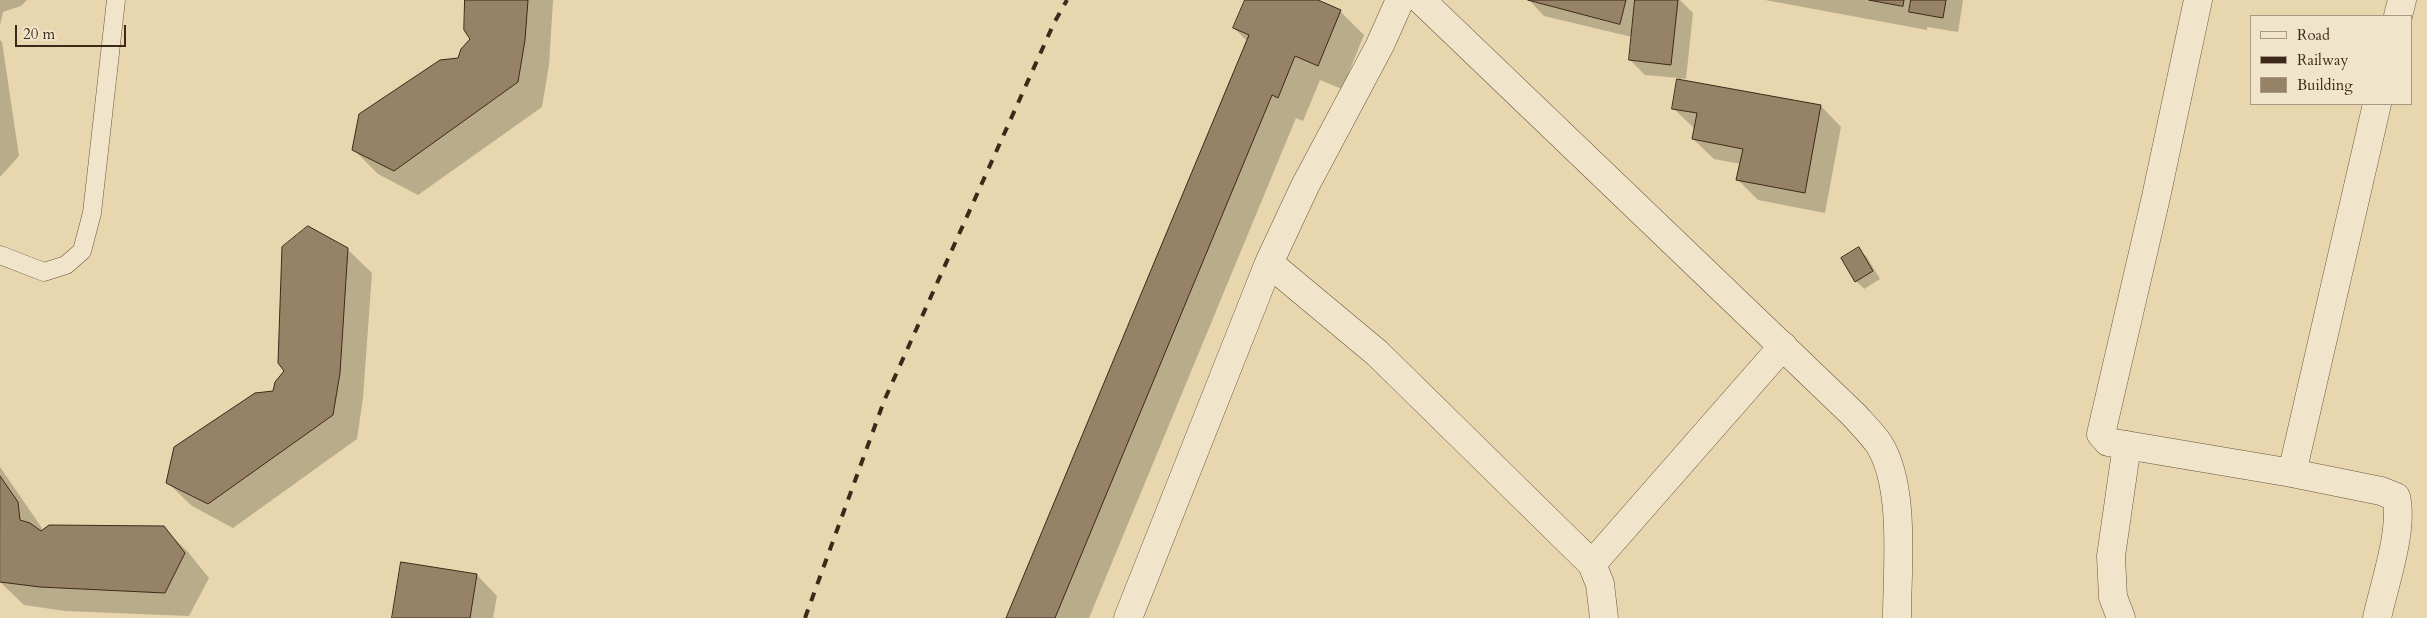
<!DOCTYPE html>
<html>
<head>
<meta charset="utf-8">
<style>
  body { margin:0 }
  #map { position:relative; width:2427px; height:618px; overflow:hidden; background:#e8d7ae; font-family:Cardo,serif }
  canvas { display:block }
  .legend { position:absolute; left:2250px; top:15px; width:162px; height:90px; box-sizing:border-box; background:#f0e5ca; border:1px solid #a99984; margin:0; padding:6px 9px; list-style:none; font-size:15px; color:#3e281a }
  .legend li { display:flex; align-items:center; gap:10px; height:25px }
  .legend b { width:25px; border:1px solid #a99984 }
  .scale { position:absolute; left:15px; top:25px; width:111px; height:22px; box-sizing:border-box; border:2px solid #3e281a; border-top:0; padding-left:6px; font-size:15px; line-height:18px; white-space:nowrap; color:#3e281a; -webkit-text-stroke:4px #f0e5ca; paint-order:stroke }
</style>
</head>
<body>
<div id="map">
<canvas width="2427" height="618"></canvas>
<ul class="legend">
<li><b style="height:6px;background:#f0e5ca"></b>Road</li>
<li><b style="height:6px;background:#3e281a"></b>Railway</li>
<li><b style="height:14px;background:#968367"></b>Building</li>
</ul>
<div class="scale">20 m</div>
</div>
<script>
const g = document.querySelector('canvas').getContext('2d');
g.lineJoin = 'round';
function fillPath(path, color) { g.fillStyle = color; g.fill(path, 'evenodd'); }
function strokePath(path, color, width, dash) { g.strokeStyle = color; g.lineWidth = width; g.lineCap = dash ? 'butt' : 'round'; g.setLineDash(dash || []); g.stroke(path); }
fillPath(new Path2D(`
  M0,0H27L21,6L3,12L0,25Z
  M466,0H553L549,65L542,107L418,195L378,174L353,149L459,59L472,39Z
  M1246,0H1315L1340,11L1364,35L1342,89L1320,80L1303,121L1296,118L1089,618H1008L1247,41L1234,28Z
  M1529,0H1680L1693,13L1686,79L1681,78L1680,81L1821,106L1841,127L1825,213L1758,200L1738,180L1741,164L1714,159L1693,139L1695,129L1673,108L1679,78L1645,75L1630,60L1632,37L1544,16Z
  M1765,0H1963L1958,32L1927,27V30Z
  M0,40L2,42L19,156L0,177Z
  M347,249L372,273L363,398L357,439L233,528L192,506L167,482L274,392Z
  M1858,249L1866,256L1880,279L1864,289L1856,281L1843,259Z
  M0,467L42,528V532L164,528L188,552L209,578L189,616L65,611L24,605L0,582Z
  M477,575L497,596L493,618H393Z`), '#0003');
const building = new Path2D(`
  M465,0H528L525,40L518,82L394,171L352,150L359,114L440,60L458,58L461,49L470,39L464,30Z
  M1245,0H1318L1341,10L1318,66L1295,56L1278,98L1272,95L1055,618H1006L1249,35L1233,28Z
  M1528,0H1626L1620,24Z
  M1635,0H1678L1671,65L1629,60Z
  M1869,0H1904L1903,6Z
  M1911,0H1946L1943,18L1909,12Z
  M1677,79L1821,105L1805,193L1736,180L1743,149L1692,139L1697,113L1672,109Z
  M308,226L348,248L340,373L333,415L208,504L166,483L174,447L255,393L273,391L275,382L284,371L278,363L282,247Z
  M1859,247L1873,271L1855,282L1841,258Z
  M0,476L18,502L20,520L30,523L41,531L49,525L164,526L185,553L165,593L40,587L0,582Z
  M401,562L477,574L470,618H392Z`);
fillPath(building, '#968367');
strokePath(building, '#3e281a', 1);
const lane = new Path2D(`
  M0,255L44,272L66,265L82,251L92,213L116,0`);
const street = new Path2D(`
  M1421,0L1854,415C1862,424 1872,434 1879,444C1906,487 1897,568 1897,618
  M2198,0L2156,197L2101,434L2108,442L2292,473L2381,491L2396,497C2404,529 2384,585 2377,618
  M2398,16L2402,0
  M1269,263L1377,353L1592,564L1600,584L1604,618
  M2292,473L2377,104
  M1592,564L1783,346
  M1128,618L1269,263L1305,186L1380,45L1400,0
  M2121,618L2113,597L2111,556L2127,445`);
strokePath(lane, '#68543f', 19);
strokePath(street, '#68543f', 29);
strokePath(lane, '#f0e5ca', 18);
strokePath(street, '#f0e5ca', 28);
strokePath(new Path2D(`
  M805,618L884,401L1054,23L1067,0`), '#3e281a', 4, [9, 9]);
</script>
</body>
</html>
